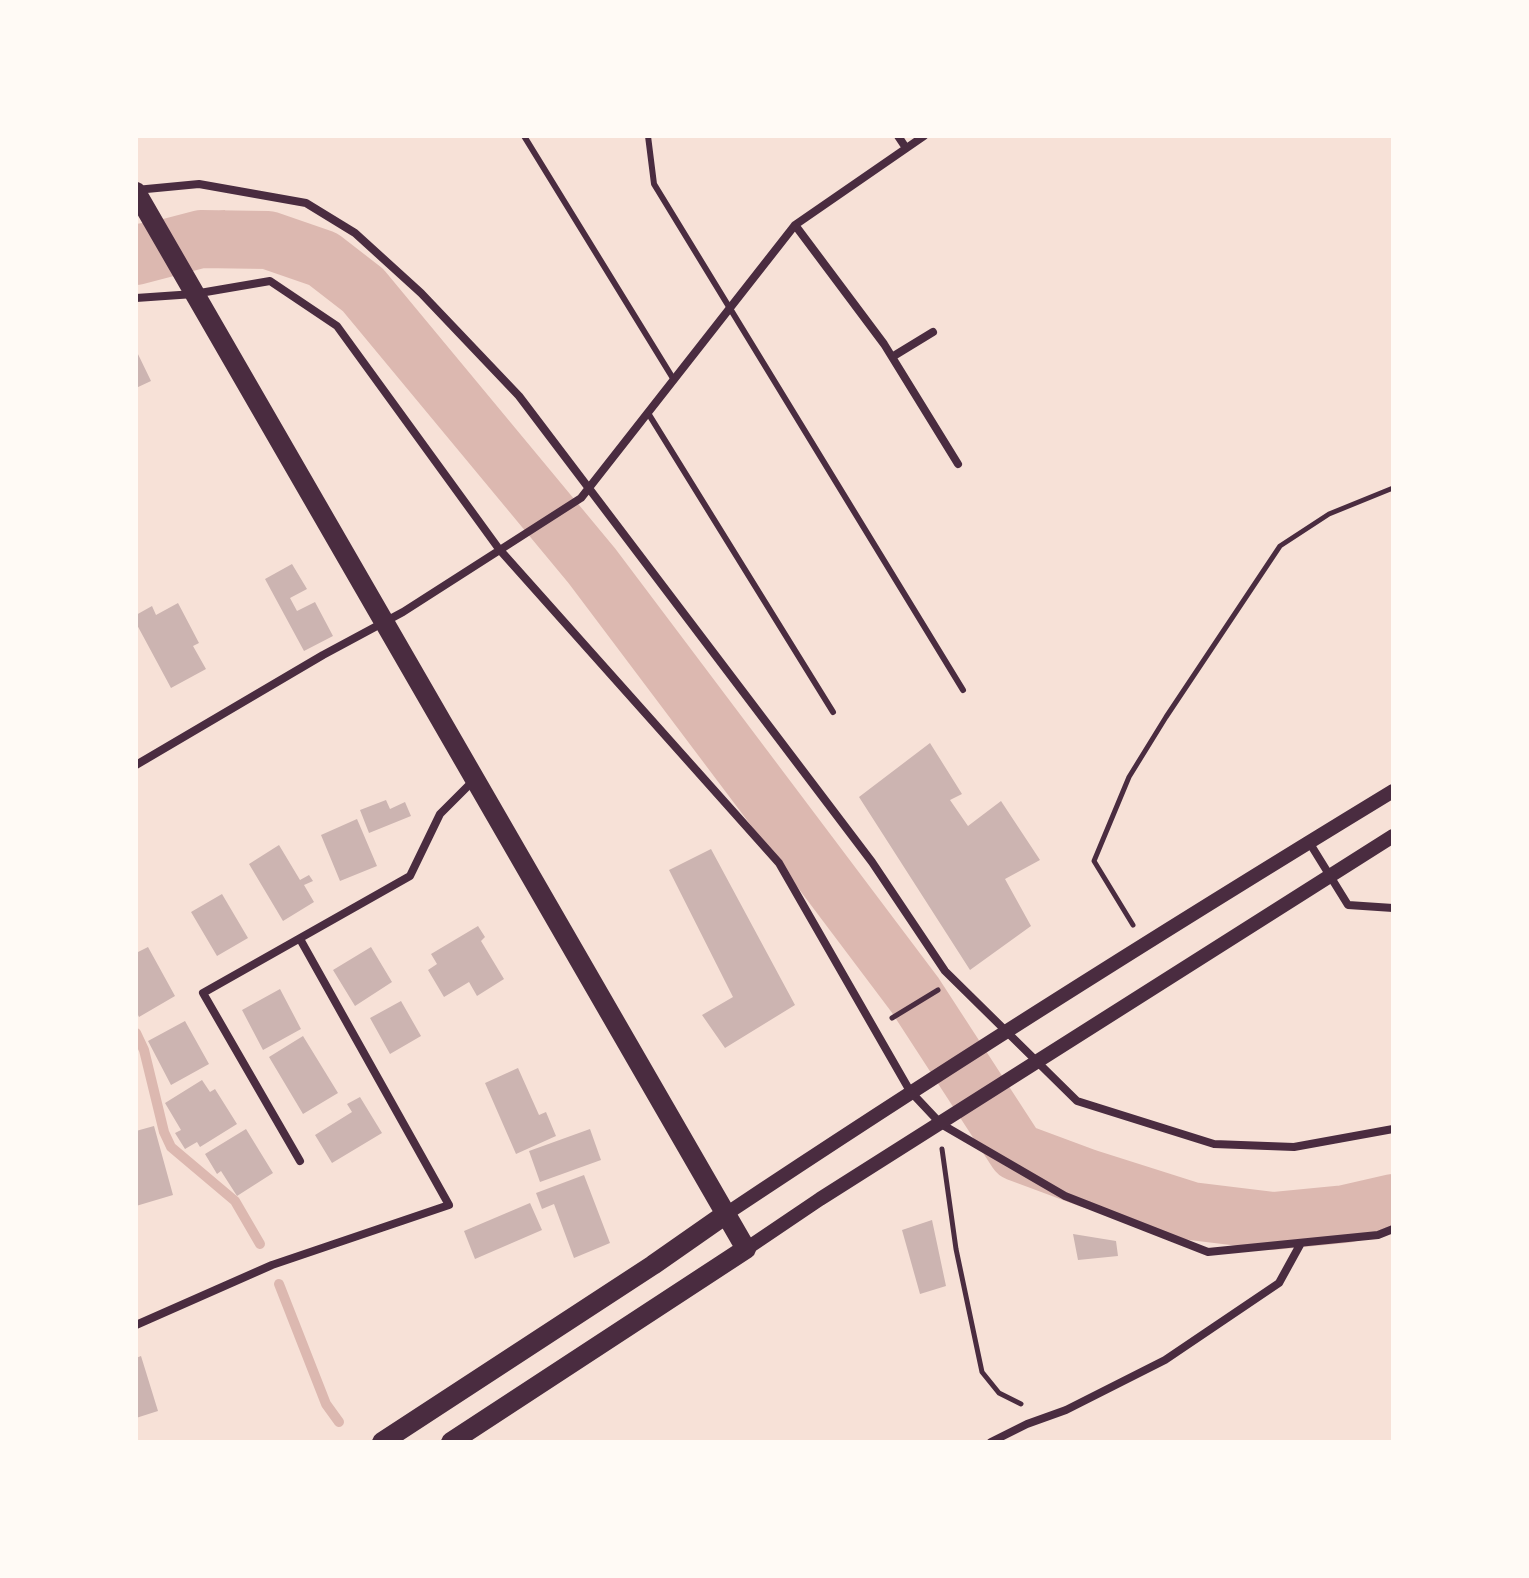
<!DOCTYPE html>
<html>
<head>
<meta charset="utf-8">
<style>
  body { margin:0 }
  #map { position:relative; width:1529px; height:1578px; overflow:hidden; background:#f7e1d7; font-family:"PT Sans Narrow",sans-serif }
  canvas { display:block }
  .frame { position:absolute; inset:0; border:138px solid #fffaf5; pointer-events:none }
</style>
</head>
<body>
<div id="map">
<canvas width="1529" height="1578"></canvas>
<div class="frame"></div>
</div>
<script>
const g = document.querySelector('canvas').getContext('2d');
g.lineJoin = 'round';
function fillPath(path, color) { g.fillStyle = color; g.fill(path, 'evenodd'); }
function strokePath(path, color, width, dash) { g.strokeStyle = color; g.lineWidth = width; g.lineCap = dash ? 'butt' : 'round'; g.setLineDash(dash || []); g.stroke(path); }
fillPath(new Path2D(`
  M225,210L231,243L136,262V224Z`), '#dcb8b0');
strokePath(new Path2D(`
  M136,1033L144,1050L164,1132L171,1147L235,1201L260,1244
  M279,1284L326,1404L339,1422`), '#dcb8b0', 10);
strokePath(new Path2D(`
  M136,256L201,239L268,240L323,259L363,290L592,566L915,995L1017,1152L1087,1178L1191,1211L1273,1221L1345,1214L1393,1203`), '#dcb8b0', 58);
fillPath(new Path2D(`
  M136,350L151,381L136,388Z
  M292,564L307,589L290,598L297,611L315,602L333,636L304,651L265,579Z
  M178,603L199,643L193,646L206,669L171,688L136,623V615L152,606L156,615Z
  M930,743L962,794L950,800L968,826L1001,801L1040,860L1005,879L1031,926L970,970L859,797Z
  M386,800L390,809L405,802L411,816L369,833L360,810Z
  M357,819L377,866L340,881L321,835Z
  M279,845L300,880L309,875L313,881L304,885L314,902L283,921L249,864Z
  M711,849L795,1005L725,1048L702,1015L733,997L669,870Z
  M222,894L248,938L217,956L191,912Z
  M478,926L485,937L481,941L504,979L477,996L469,982L444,997L428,970L437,964L431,954Z
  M148,947L175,996L139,1017L136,1011V953Z
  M371,947L392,982L355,1006L333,970Z
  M280,989L301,1029L263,1050L242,1010Z
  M401,1001L421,1036L390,1054L370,1018Z
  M185,1021L209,1064L171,1085L148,1041Z
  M303,1036L338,1093L303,1114L269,1057Z
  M518,1068L539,1115L546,1112L556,1136L516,1154L485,1083Z
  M202,1080L210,1092L215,1089L237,1124L200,1147L197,1142L185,1149L175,1133L181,1130L165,1103Z
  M360,1097L382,1133L332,1163L315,1135L352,1112L347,1104Z
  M154,1126L173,1195L136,1206V1131Z
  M246,1129L273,1173L237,1196L221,1171L217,1174L205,1154Z
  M590,1129L601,1160L540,1182L529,1151Z
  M584,1175L610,1243L574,1258L554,1204L542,1209L536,1193Z
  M530,1203L542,1230L475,1259L464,1231Z
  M932,1220L946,1286L920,1294L902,1230Z
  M1073,1234L1116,1241L1118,1256L1078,1260Z
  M141,1356L158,1411L136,1418V1358Z`), '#ccb4b1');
strokePath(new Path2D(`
  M1133,925L1094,861L1129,777L1166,717L1280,546L1329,514L1393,488
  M892,1018L938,990
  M942,1149L956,1249L982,1372L999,1393L1021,1404`), '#4a2c40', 5);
strokePath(new Path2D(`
  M524,136L674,380
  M648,136L654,184L963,690
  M648,413L833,712`), '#4a2c40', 6);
strokePath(new Path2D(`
  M898,136L906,148
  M136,190L199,184L306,203L355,233L421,293L519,396L872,862L945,971L1077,1101L1214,1144L1294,1147L1393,1129
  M795,225L884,344L958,464
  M136,298L194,294L270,281L337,326L499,549L779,863L910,1091L941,1124L1065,1196L1208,1252L1378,1235L1393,1229
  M892,357L933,332
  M136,765L323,655L403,612L581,498L795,225L924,136
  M1309,842L1348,905L1393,908
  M300,1161L203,993L410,876L440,814L474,780
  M136,1325L272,1265L449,1205L300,939
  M991,1442L1027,1424L1066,1410L1165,1360L1279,1283L1301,1243`), '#4a2c40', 8);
strokePath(new Path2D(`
  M726,1214C945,1068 1168,928 1393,791
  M746,1249L820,1199L1393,836`), '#4a2c40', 14);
strokePath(new Path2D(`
  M136,192L746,1249L451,1442
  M382,1442L653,1265L726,1214`), '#4a2c40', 20);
</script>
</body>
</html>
